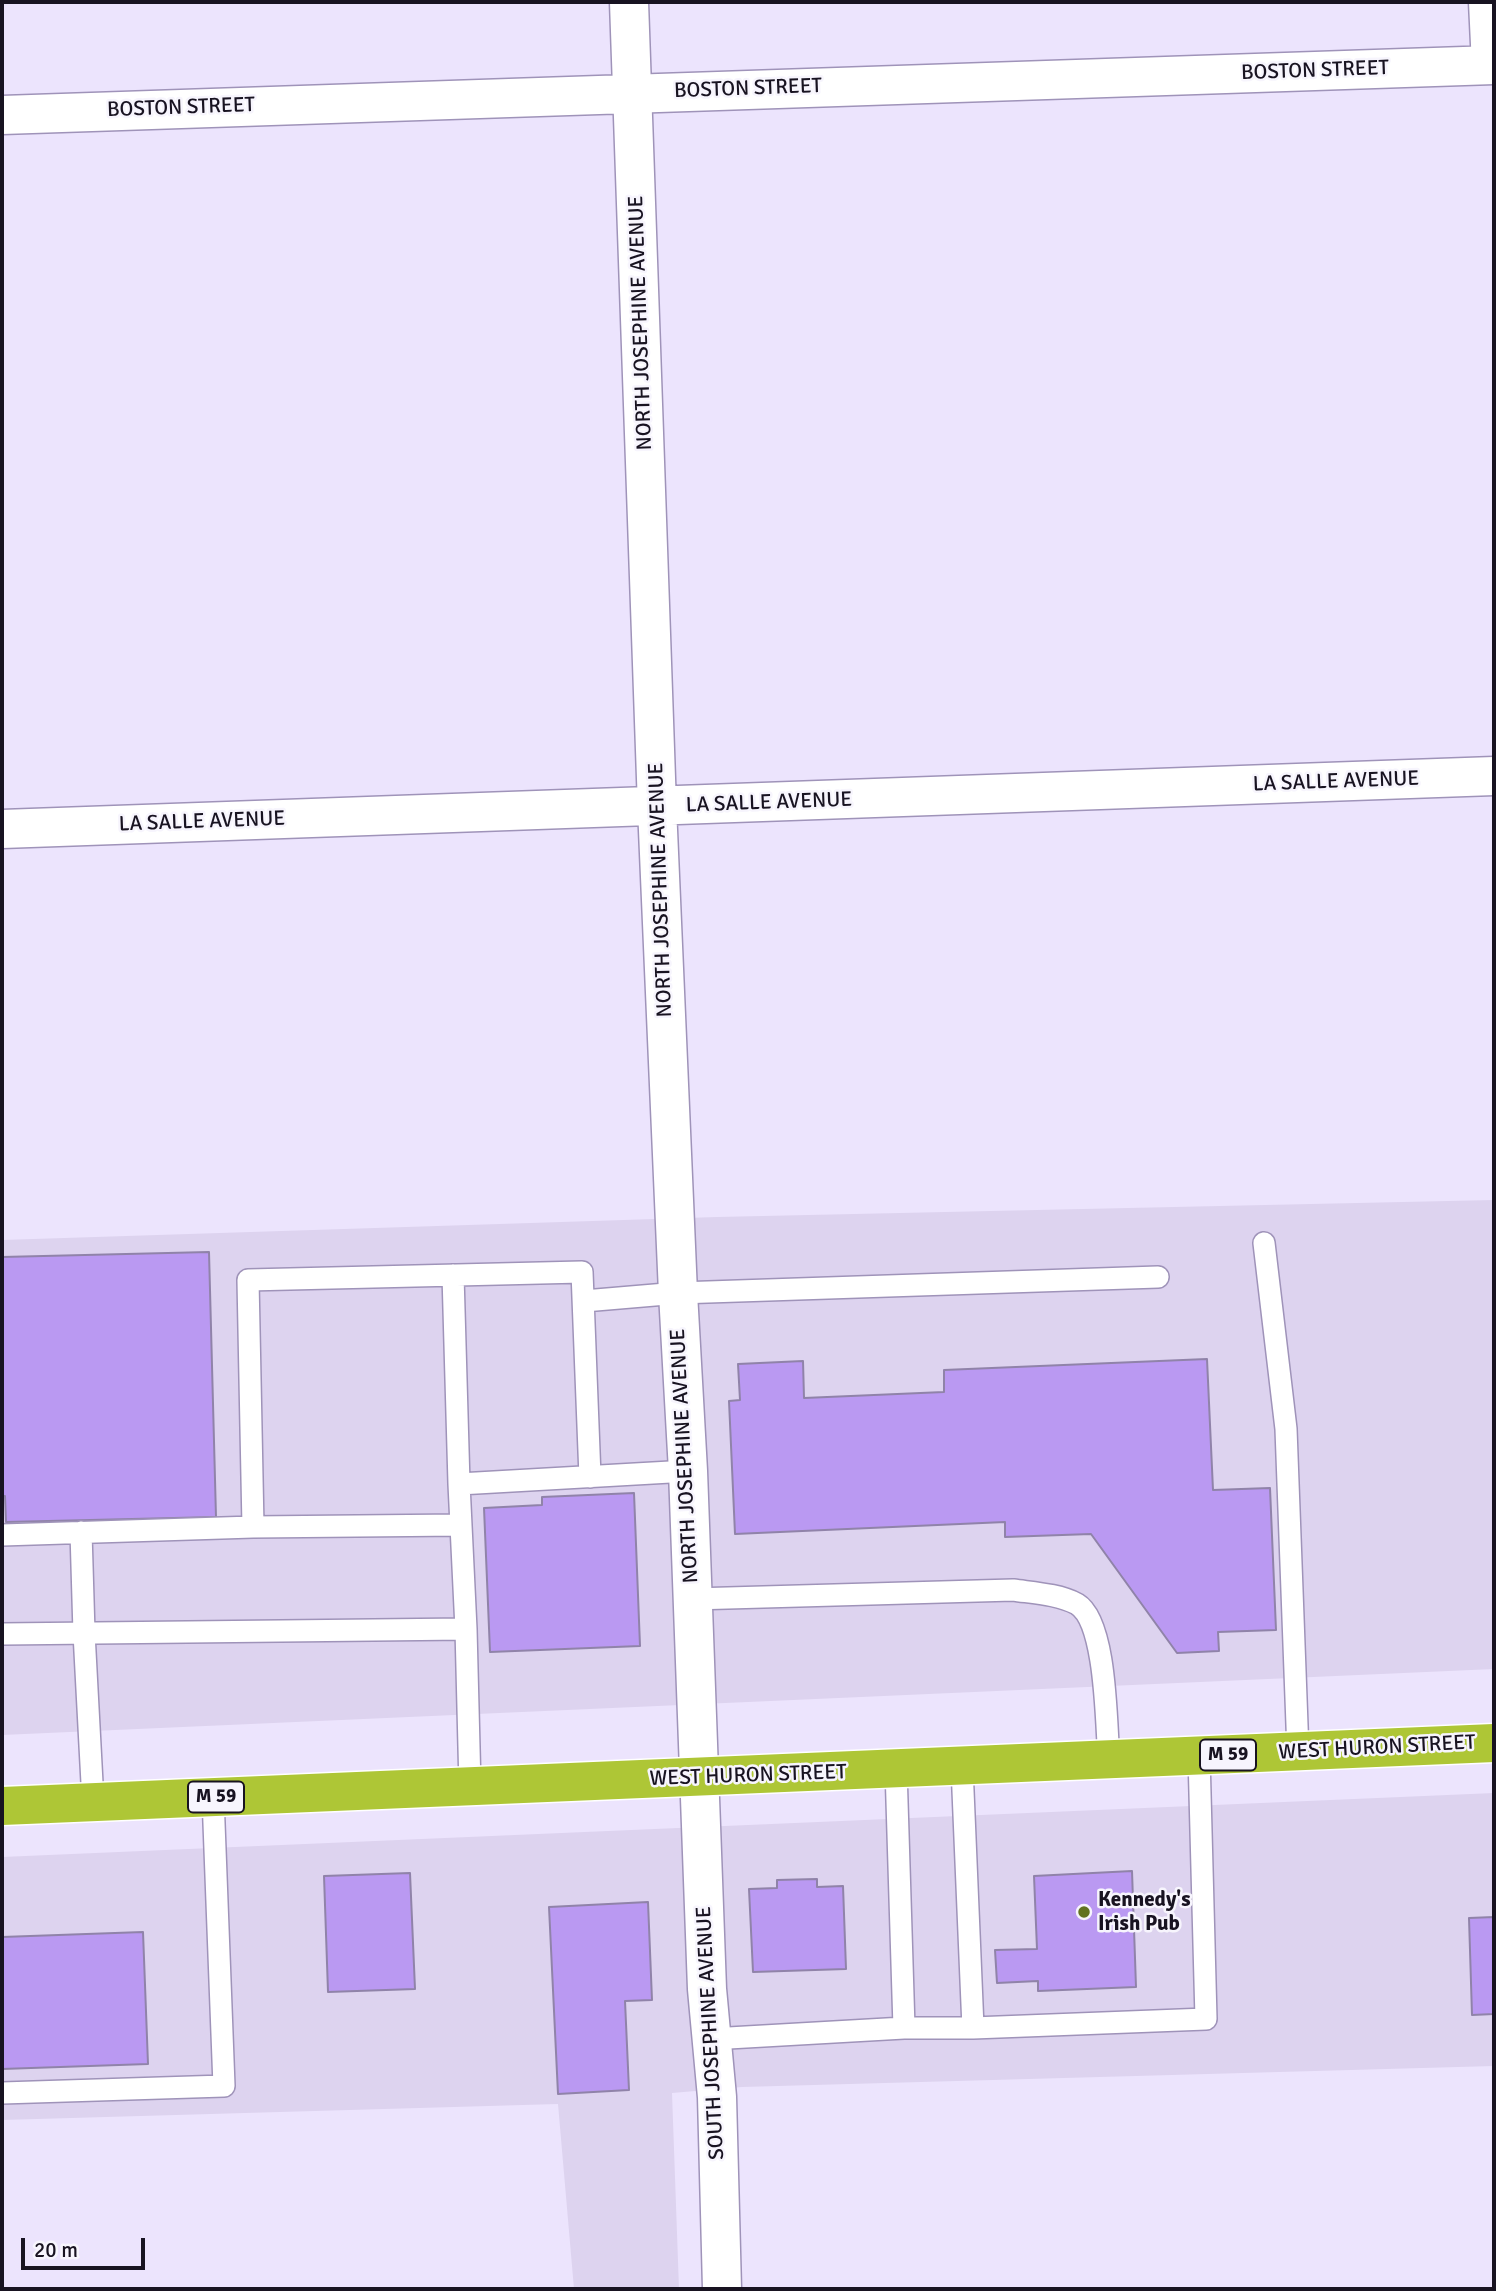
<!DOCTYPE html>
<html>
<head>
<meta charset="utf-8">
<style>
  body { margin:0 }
  #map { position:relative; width:1496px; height:2291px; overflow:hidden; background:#ece4fd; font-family:Signika,sans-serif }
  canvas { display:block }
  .frame { position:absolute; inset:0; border:4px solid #181321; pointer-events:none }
  .scale { position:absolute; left:21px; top:2238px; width:124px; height:32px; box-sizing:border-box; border:4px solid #181321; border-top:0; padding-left:9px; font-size:21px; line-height:24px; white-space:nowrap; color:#181321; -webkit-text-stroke:5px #f7f5fd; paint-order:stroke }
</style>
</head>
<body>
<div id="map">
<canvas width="1496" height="2291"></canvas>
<div class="frame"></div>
<div class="scale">20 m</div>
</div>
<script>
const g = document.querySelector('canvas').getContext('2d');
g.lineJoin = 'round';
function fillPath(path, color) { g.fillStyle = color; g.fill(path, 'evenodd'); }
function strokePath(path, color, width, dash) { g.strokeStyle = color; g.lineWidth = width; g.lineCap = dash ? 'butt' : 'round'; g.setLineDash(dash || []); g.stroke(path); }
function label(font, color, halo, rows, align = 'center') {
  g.font = font + ' Signika,sans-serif'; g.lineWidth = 5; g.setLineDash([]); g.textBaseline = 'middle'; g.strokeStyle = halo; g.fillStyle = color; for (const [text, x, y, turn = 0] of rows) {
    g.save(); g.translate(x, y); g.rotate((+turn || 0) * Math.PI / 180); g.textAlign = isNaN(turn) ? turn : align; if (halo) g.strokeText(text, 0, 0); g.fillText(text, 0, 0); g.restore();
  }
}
fillPath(new Path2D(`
  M1494,1200V1669L2,1735V1240L717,1217Z
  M1494,1793V2066L742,2087L672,2093L679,2289H574L558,2104L2,2120V1857Z`), '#ddd3ef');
const building = new Path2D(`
  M209,1252L216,1517L6,1522L5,1496H2V1257Z
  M1207,1359L1213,1490L1270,1488L1276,1630L1218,1632L1219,1651L1177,1653L1091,1534L1005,1537V1522L735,1534L729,1401L740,1400L738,1364L803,1361L804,1398L944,1392V1370Z
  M634,1493L640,1646L490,1652L484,1508L542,1505V1497Z
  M1132,1871L1136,1987L1038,1991V1981L997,1983L995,1950L1037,1949L1034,1876Z
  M410,1873L415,1989L328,1992L324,1876Z
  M817,1879V1887L843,1886L846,1969L753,1972L749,1889L777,1888V1880Z
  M648,1902L652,2000L625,2001L629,2090L558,2094L549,1907Z
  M1494,1917V2014L1472,2015L1469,1918Z
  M143,1932L148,2064L2,2069V1937Z`);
fillPath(building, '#ba99f2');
strokePath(building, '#9083a9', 2);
const service = new Path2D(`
  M1264,1243L1286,1429L1298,1752
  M453,1275L459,1484
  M584,1301L678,1293L1158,1277
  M253,1527L248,1280L582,1272L590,1477
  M81,1532L84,1633L93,1802
  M2,1535L253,1527L461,1525
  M692,1599L1013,1590C1034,1593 1058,1594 1077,1604C1107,1622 1106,1726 1109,1760
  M2,1634L466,1629
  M896,1769L904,2028
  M470,1787L466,1629L459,1484L688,1471
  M973,2028L1206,2019L1199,1756
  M711,2039L904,2028H973L962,1767
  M2,2093L224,2086L213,1797`);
const minor = new Path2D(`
  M629,2L657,807L678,1293L688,1471L707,1989L717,2097L722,2289
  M1488,2L1491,65
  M2,115L1494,65
  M2,829L1494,776`);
const trunk = new Path2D(`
  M2,1806L1494,1743`);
strokePath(service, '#9f93b9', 24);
strokePath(minor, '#9f93b9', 41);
strokePath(trunk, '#fff', 41);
strokePath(service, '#fff', 21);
strokePath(minor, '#fff', 38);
strokePath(trunk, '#aec636', 38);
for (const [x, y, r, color] of [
  [1084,1912,7,"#61721f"]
]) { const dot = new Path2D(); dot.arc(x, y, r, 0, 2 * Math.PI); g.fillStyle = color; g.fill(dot); strokePath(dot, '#f7f5fd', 2.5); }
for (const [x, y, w] of [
  [1228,1755,56],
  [216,1797,56]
]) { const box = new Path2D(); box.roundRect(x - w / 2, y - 15.5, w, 31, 5); g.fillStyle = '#f7f5fd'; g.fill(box); strokePath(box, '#181321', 2); }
label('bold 19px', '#181321', null, [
  ["M 59",1228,1755],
  ["M 59",216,1797]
]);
label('21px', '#181321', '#f7f5fd', [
  ["BOSTON STREET",1315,71,-2],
  ["BOSTON STREET",748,89,-2],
  ["BOSTON STREET",181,108,-2],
  ["NORTH JOSEPHINE AVENUE",641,323,-92],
  ["LA SALLE AVENUE",1336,782,-2],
  ["LA SALLE AVENUE",769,803,-2],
  ["LA SALLE AVENUE",202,822,-2],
  ["NORTH JOSEPHINE AVENUE",661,890,-92],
  ["NORTH JOSEPHINE AVENUE",685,1456,-93],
  ["WEST HURON STREET",1377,1748,-3],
  ["WEST HURON STREET",748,1776,-2],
  ["SOUTH JOSEPHINE AVENUE",711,2033,-93]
]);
label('bold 21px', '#181321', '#f7f5fd', [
  ["Kennedy's",1098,1900],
  ["Irish Pub",1098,1924]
], 'left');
</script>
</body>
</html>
